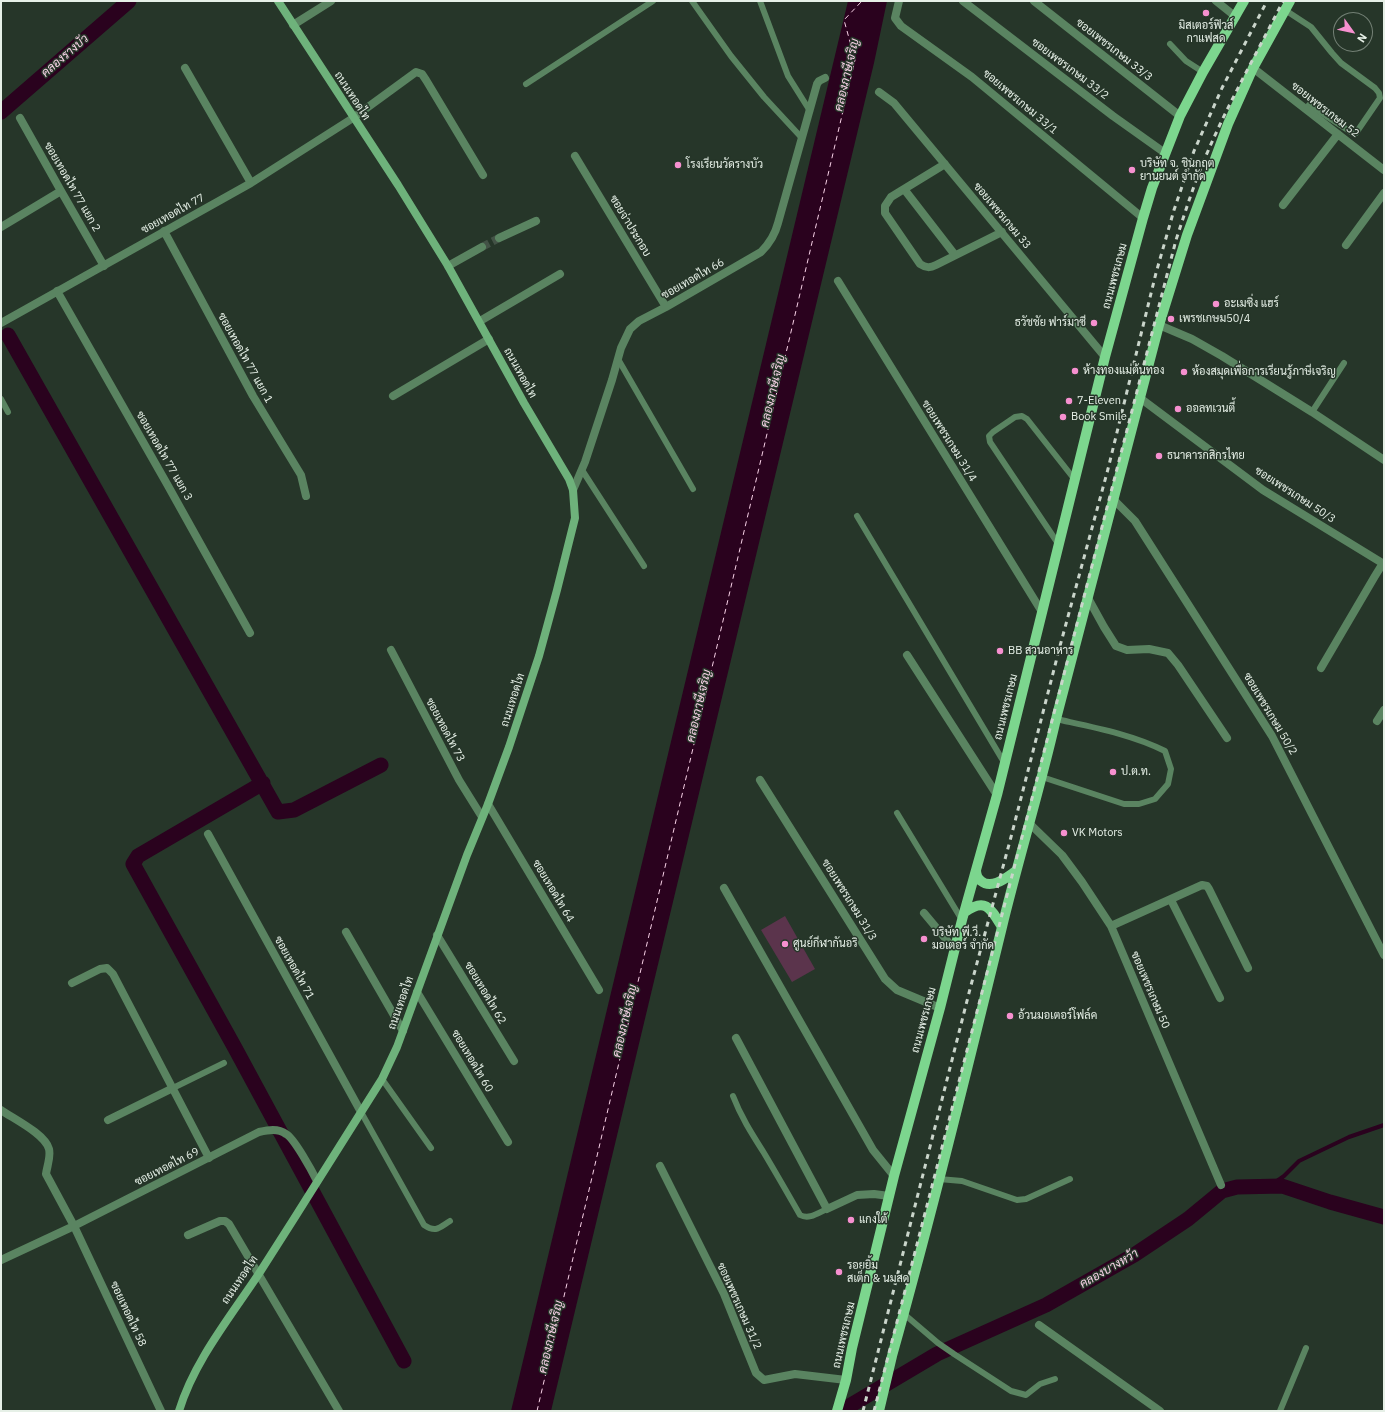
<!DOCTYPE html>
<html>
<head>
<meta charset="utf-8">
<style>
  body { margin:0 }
  #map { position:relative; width:1385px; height:1412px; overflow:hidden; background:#263629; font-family:"IBM Plex Sans",sans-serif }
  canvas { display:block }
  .frame { position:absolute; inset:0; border:2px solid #e6f0e7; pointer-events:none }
  .north { position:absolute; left:1333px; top:12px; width:40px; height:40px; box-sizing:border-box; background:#263629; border:1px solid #738075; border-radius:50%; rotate:123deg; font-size:11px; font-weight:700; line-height:16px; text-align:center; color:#e6f0e7 }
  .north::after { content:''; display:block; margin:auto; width:14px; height:18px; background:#f690cf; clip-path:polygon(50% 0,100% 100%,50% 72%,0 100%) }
</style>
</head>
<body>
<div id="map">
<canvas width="1385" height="1412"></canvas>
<div class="frame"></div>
<div class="north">N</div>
</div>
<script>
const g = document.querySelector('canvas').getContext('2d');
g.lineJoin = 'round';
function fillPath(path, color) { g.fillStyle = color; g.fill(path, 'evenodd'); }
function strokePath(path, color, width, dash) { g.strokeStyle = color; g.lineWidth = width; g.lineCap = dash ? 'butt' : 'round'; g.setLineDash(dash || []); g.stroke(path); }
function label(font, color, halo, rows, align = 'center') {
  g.font = font + ' "IBM Plex Sans",Sarabun,sans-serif'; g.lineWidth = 3; g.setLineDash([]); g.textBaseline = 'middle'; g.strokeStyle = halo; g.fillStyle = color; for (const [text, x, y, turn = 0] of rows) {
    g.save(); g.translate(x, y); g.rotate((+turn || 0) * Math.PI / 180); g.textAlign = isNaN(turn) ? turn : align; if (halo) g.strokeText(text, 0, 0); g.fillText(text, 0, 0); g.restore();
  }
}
fillPath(new Path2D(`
  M785,916L815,969L792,982L761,930Z`), '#5b344c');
fillPath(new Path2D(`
  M848,1H887L874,63L551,1411H511Z`), '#2a021e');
strokePath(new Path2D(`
  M1270,1186L1284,1176L1299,1161L1349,1137L1384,1125`), '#2a021e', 4);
strokePath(new Path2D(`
  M1,112L129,1
  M8,335L278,812L294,810L381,765
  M263,783L138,856L133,864L235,1048L404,1361
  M841,1411L937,1354L1046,1305L1134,1255L1188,1219L1222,1191L1237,1187L1282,1186L1330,1202L1384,1217`), '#2a021e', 15);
strokePath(new Path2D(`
  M537,1411L855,60L844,20L862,1`), '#f8d2e7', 1, [5, 4]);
strokePath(new Path2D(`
  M482,247L499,238`), '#435246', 8, [8, 4]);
strokePath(new Path2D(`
  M692,1L731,56L764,97L801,137
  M760,1L788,76L810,111
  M1285,10L1311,27L1332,53L1341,63L1375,88L1379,93L1380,98L1356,133L1354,134L1309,105
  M1170,44L1186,61L1203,72
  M526,84L653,1
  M618,359L693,489
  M1,399L8,412
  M1312,412L1344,363
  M582,470L644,566
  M857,516L1005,764
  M1059,545L990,442L989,436L993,432L1015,417L1022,416L1027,419L1075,480
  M1042,777L1124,804H1139L1155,799L1168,784L1171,769L1165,751C1131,734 1092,727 1056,719
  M897,813L962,920
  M382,1079L431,1148
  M173,1088L224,1063
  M733,1096C741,1117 752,1134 764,1153C776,1173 788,1194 800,1215C809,1220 818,1213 827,1209
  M361,1112L424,1225C436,1233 439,1228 450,1221
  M939,1179L962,1181L1017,1200L1026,1199L1070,1179
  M904,1314L938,1343L954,1354L1011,1391L1026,1395L1040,1384L1055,1379
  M1280,1411L1306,1348`), '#5a8461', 6);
strokePath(new Path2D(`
  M899,1L895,18L901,26L972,77L1143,218
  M963,1L1113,116L1165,153
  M1034,1L1180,116
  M1216,1L1236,17
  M293,25L331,1
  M185,68L251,183
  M1253,68L1384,170
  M879,92L894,103L1105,357
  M20,118L61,191L104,266
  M575,156L666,307
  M945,164L891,197L885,206V213L920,264C926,268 930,268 936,265L1002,232
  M904,189L955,255
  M1283,205L1338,134
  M1,227L61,191
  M164,231L253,396L301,475L306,496
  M499,238L536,221
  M1346,245L1384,193
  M448,266L482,247
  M838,281L1042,612
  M57,291L167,484L250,633
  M480,321L560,274
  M1,323L251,183L353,118L416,72L422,74L426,80L483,175
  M1159,325L1192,339L1222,356L1312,412L1384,460
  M393,396L489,339
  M1140,398L1263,490L1384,564
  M573,490L585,462L612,380L621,348L630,329L639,321L666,307L761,252C770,243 775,235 778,223L817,84L819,81L825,78
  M1113,499L1135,521L1272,736L1384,955
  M1088,598L1104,627L1116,646L1127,650L1149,649L1168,653L1178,665L1227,738
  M391,650L459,780L482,817
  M907,655L997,795
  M1321,668L1375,576L1383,563
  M1377,721L1384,710
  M760,780L885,979L897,990L940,1008
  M488,804L599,990
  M1029,823L1062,855L1082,882L1111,926L1221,1185
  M208,834L361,1112
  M724,888L873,1150L894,1176
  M1171,900L1220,998
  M924,913L955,950
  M1111,926L1202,885L1207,886L1209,889L1248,968
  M346,932L403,1031
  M437,935L514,1061
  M72,983L100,969L107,968L113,974L209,1158
  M417,992L508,1142
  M736,1038L827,1209L857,1195L874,1194L889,1196
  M1,1110C14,1119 45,1134 49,1149C51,1157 47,1166 46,1174L74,1226L161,1411
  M108,1120L173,1088
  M660,1166L724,1294L756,1373L764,1380L795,1374L846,1380
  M188,1235L220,1221H225L229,1224L339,1411
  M1,1260L74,1226L259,1132C268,1130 278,1128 286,1134C294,1138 312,1171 317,1181
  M1039,1325L1160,1411`), '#5a8461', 8);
strokePath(new Path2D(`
  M179,1411C194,1361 231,1316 260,1272C301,1208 341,1144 382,1079L397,1047L467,855L488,804L509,747L539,656L557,590L575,518L573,490L569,479L524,403L448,266L398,185L278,1`), '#6eb27b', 8);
strokePath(new Path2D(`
  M976,870C976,875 977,878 981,881C992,890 1007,877 1016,871
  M965,912C986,897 991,909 1002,927
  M837,1411L846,1380L852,1348L894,1176L940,1008L962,920L997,795L1105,357L1143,218L1152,188L1180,116L1203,72L1244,1
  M879,1411L892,1356C932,1213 967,1070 1002,927C1019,857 1040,789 1056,719L1159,325L1187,235L1228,124L1253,68L1290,1`), '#7cd68e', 10);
strokePath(new Path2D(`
  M863,1411L970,989L1011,837L1060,646L1108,469L1156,273L1174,210L1194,151L1222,88L1267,1
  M874,1411L1176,240C1186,210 1195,180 1208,151C1230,100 1258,51 1283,1`), '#cad5cb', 3, [5, 5]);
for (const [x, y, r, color] of [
  [1206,13,4,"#f690cf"],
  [678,165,4,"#f690cf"],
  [1132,170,4,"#f690cf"],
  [1216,304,4,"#f690cf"],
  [1171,319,4,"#f690cf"],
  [1094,323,4,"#f690cf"],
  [1075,371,4,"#f690cf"],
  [1184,372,4,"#f690cf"],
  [1069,401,4,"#f690cf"],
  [1178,409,4,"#f690cf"],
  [1063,417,4,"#f690cf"],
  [1159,456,4,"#f690cf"],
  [1000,651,4,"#f690cf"],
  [1113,772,4,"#f690cf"],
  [1064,833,4,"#f690cf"],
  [924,939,4,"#f690cf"],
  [785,944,4,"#f690cf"],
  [1010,1016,4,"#f690cf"],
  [851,1220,4,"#f690cf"],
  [839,1272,4,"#f690cf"]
]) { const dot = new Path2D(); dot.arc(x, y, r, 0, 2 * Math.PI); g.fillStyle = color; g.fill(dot); strokePath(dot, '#263629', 1.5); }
label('11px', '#e6f0e7', '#263629', [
  ["มิสเตอร์ฟิวส์",1206,26,"center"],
  ["กาแฟสด",1206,39,"center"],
  ["บริษัท จ. ชินกฤต",1140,164],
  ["ยานยนต์ จำกัด",1140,177],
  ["โรงเรียนวัดรางบัว",686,165],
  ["อะเมซิ่ง แฮร์",1224,304],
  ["เพรชเกษม50/4",1179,319],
  ["ธวัชชัย ฟาร์มาซี",1086,323,"right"],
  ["ห้างทองแม่ต้นทอง",1083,371],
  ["ห้องสมุดเพื่อการเรียนรู้ภาษีเจริญ",1192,372],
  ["7-Eleven",1077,401],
  ["ออลทเวนตี้",1186,409],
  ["Book Smile",1071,417],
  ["ธนาคารกสิกรไทย",1167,456],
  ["BB สวนอาหาร",1008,651],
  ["ป.ต.ท.",1121,772],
  ["VK Motors",1072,833],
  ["บริษัท พี.วี.",932,933],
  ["มอเตอร์ จำกัด",932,946],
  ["ศูนย์กีฬากันอริ",793,944],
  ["อ้วนมอเตอร์โฟล์ค",1018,1016],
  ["แกงใต้",859,1220],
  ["รอยยิ้ม",847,1266],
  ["สเต็ก & นมสด",847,1279]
], 'left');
label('11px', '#e6f0e7', '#263629', [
  ["ซอยเพชรเกษม 33/3",1114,50,38],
  ["ซอยเพชรเกษม 33/2",1070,69,37],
  ["ถนนเทอดไท",352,96,57],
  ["ซอยเพชรเกษม 33/1",1020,102,40],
  ["ซอยเพชรเกษม 52",1325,110,38],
  ["ซอยเทอดไท 77 แยก 2",72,187,60],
  ["ซอยเทอดไท 77",173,214,-29],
  ["ซอยเพชรเกษม 33",1002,216,50],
  ["ซอยจ่าประกอบ",630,226,59],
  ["ถนนเพชรเกษม",1115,276,-75],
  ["ซอยเทอดไท 66",693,279,-30],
  ["ซอยเทอดไท 77 แยก 1",245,358,61],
  ["ถนนเทอดไท",520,373,61],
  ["ซอยเพชรเกษม 31/4",949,441,58],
  ["ซอยเทอดไท 77 แยก 3",164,456,60],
  ["ซอยเพชรเกษม 50/3",1295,495,33],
  ["ถนนเทอดไท",513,700,-72],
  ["ถนนเพชรเกษม",1006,707,-76],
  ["ซอยเพชรเกษม 50/2",1270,714,59],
  ["ซอยเทอดไท 73",445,730,62],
  ["ซอยเทอดไท 64",553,891,59],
  ["ซอยเพชรเกษม 31/3",849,900,58],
  ["ซอยเทอดไท 71",294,968,61],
  ["ซอยเพชรเกษม 50",1150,990,67],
  ["ซอยเทอดไท 62",485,993,59],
  ["ถนนเทอดไท",401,1003,-70],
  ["ถนนเพชรเกษม",924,1020,-75],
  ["ซอยเทอดไท 60",472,1061,59],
  ["ซอยเทอดไท 69",167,1167,-27],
  ["ถนนเทอดไท",240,1280,-56],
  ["ซอยเพชรเกษม 31/2",739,1306,66],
  ["ซอยเทอดไท 58",128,1314,65],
  ["ถนนเพชรเกษม",844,1335,-77]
]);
label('italic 12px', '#f8d2e7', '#263629', [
  ["คลองรางบัว",65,56,-41],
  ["คลองภาษีเจริญ",847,75,-77],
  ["คลองภาษีเจริญ",773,391,-77],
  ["คลองภาษีเจริญ",699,706,-77],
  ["คลองภาษีเจริญ",625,1021,-77],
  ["คลองบางหว้า",1109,1269,-30],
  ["คลองภาษีเจริญ",551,1337,-77]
]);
</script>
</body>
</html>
